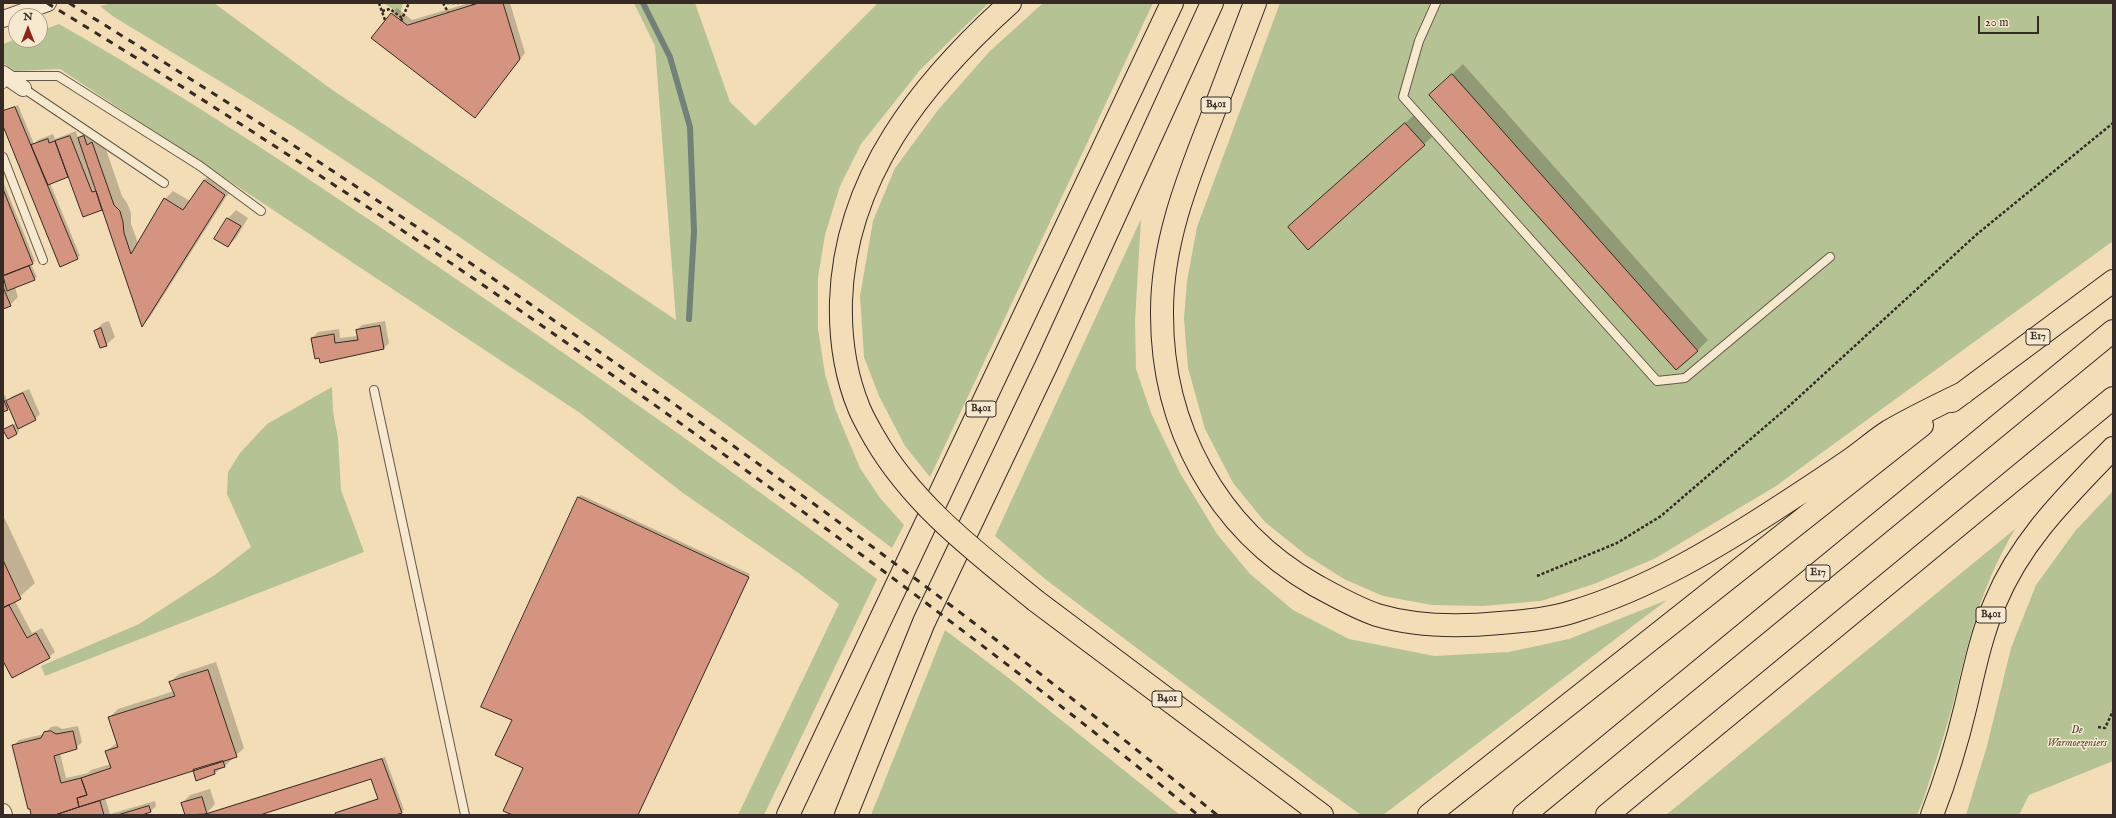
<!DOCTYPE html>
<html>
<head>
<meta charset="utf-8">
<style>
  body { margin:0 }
  #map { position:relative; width:2116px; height:818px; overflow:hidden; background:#f3ddb7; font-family:"IM FELL English",serif }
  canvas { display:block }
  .frame { position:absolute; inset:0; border:4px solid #362a24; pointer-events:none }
  .north { position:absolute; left:8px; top:8px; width:40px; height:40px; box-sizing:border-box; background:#f7e9d0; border:1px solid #aa9d8b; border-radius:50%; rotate:0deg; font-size:11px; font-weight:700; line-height:16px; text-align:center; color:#362a24 }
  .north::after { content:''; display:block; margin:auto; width:14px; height:18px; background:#8f2418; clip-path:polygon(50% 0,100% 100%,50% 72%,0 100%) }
  .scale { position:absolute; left:1978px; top:16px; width:61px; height:18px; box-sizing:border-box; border:2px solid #362a24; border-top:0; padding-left:5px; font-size:12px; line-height:14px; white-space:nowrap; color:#362a24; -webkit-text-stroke:3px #f7e9d0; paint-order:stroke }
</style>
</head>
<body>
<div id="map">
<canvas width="2116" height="818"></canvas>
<div class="frame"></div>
<div class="north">N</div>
<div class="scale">20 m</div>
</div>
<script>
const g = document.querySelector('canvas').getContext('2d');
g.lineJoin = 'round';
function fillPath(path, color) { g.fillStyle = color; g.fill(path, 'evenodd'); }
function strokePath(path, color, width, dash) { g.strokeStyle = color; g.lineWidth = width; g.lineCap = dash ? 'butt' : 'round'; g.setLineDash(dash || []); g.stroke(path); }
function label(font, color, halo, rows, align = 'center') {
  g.font = font + ' "IM FELL English",serif'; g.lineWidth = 3; g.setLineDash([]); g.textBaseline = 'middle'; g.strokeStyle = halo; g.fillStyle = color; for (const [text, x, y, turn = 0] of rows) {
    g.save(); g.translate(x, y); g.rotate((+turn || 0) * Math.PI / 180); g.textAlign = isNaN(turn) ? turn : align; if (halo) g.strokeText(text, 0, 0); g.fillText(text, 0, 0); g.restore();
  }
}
fillPath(new Path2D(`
  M113,3H214L331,89L676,320L655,46L634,3H695L730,102L755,126L878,3H989L920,70L861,144L840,186L825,235L818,277V329L825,374L836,411L860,468L880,498L904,525L892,548C700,402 503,263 300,131C239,92 176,55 114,17L100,6Z
  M384,3H403L400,14Z
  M1043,3H1153L930,477L905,446L879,396L864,357L860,296L873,221L895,168L938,110L989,52Z
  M1280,3H2113V241L1776,486L1654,559L1594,584L1541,601L1483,606L1432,605L1383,596L1344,579L1306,555L1265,522L1233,483L1205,429L1188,368L1184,319L1187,281L1197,227Z
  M59,24C201,105 337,197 472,290C609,384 745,479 877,579L764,815H738L839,604L797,572L683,493L580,413L60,69L15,71L3,63V44L16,39L40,40V31Z
  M1141,219L1135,321L1136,369L1151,413L1180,473L1217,534L1250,574L1293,610L1349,639L1434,656L1509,652L1569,639L1667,600L1383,815H1361L1315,782L1045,579L995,536Z
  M332,387L333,412L338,438L341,490L364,552L45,676L41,666L139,624L216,574L251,547L227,494L228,472L240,453L267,424Z
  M2113,491V761L2029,795L2019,815H1966L1987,746L2011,648L2036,585L2076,530Z
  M2015,529C1980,588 1969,639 1953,704C1944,737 1933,769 1923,801L1917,815H1666Z
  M945,630L1006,676L1180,815H871Z`), '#b4c294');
fillPath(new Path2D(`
  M469,3H510L525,53L475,117L391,14L397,8L412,20Z
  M1463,64L1708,340L1697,351L1442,84Z
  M18,105L34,144L38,140L53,134L55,139L76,131L78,139L87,130L92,128L95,137L101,135L122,196L127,203L131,213V224L138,243L165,199L173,191L190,201L204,180L213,172L233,186L150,317L142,325L102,208L68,176L50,183L80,256L60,265L3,123V111Z
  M1414,115L1433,136L1308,248L1297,219Z
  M3,181L35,261L31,264L37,277L15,287L18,297L10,305L3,308Z
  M236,210L248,218L236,238L228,246L215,239L228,218Z
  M109,321L115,337L106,345L95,331L103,323Z
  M385,321L389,343L384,348L321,361L312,338L318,332L339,329L340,338L358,336L357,330L362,325Z
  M29,389L40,414L35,419L18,428L19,431L17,434L5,430L16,423L10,407L3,411V396L5,395L7,401L13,396Z
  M581,495L750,574L638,815H516L524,768L513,720L579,497Z
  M3,515L35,583L15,601L32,633L42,628L55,652L49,657L3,659Z
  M216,662L244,748L225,766L215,773L197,779L194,769L105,798L110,814L155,801L156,806L151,811L139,815H32L14,745L19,740L44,734L51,727L57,726L62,729L78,726L82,742L76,748L60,753L66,778L88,773L91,770L111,764L106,751L118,742L110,717L118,709L174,691L170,682L179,674Z
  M385,757L404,810L392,815H337L339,811L378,798L372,778L257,815H186L182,803L190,795L210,789L215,804L207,813Z`), '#0003');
strokePath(new Path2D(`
  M643,3L670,57L690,127L694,231L689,319`), '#73817a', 6);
const building = new Path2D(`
  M479,3H503L520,59L475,118L371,38L391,13L407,25Z
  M1452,74L1698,351L1676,370L1429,95Z
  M15,107L78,259L60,267L3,126V111Z
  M1405,123L1425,145L1308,250L1288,227Z
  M70,136L92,192L96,191L102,210L83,217L55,141Z
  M84,136L87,145L92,142L114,205L120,211L123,222L124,233L131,254L164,198L183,210L204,180L225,195L142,327L78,138Z
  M48,139L49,143L55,141L68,177L48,185L31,145Z
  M3,189L33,264L3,276Z
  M227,218L241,226L228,247L214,239Z
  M29,266L35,280L7,291L3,276Z
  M3,287L11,306L3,309Z
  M380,326L384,349L320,363L319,358L315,359L311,338L334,334L335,343L358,340L356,330Z
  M101,328L107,346L100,348L94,331Z
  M23,393L36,420L18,429L6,401Z
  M3,398L8,410L3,412Z
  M13,425L17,434L8,439L3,430Z
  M578,497L749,577L638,815H513L503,811L523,768L495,755L512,720L481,707Z
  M3,560L21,599L3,608Z
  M9,605L27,638L36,633L50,658L12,678L3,661V608Z
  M208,670L237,757L79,807L77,798L87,795L81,778L111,768L105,751L118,747L108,717L175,696L169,682Z
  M51,731L56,734L73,731L77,749L54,756L61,783L81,778L87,795L77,798L79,807L55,815H31L30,809H28L12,745L41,738L44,732Z
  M382,759L402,813L395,815H336L335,813L378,799L371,779L260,815H203Z
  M223,761L225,767L214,770L215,774L196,781L193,770Z
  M202,797L207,814L185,815L181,803Z
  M100,801L104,815H55L79,807Z
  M149,806L151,812L142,815H118Z`);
fillPath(building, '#d4947f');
strokePath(building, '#362a24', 1);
const lane = new Path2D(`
  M1436,3L1419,41L1403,97L1657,381L1685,378L1830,257
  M3,84L6,76H58L200,166L261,211
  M23,88L164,183
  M3,157L43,260
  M374,390L465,815`);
const street = new Path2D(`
  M3,19L48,3
  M3,74L23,88
  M3,812L4,815`);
const highway = new Path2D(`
  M1255,3C1240,42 1226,80 1211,119C1187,180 1162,244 1162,311C1161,426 1216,528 1315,585C1335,596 1356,608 1377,615C1417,627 1459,627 1500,623C1524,621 1551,619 1575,611C1650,588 1716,548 1782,505C1805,490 1828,475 1851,459C1864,450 1876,439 1889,431C1913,417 1938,405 1963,393
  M1952,401L2113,281
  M874,437C869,428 863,418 859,408C845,374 840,337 841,301C845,177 922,82 1010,3
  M1036,601L1322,815
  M788,815L1172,3
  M846,815L924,622L1047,364L1212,3
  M1429,815L1922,425
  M1524,815L2113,331
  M1607,815L2113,398
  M1932,815C1946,779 1957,743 1966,705C1974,671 1981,636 1995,603C2021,540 2067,496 2113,448`);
strokePath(lane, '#655749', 10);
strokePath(street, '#655749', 18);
strokePath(highway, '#362a24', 24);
strokePath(new Path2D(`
  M379,3L385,20
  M443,3L448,12
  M447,3H459
  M473,3V5
  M382,11L390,9L402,18
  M401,21L409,3
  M1537,576L1617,543L1661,516L1788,407L1976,235L2113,123
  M2098,727L2105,728L2113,711`), '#362a24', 2.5, [3, 2]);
strokePath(lane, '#f7e9d0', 8);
strokePath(street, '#f7e9d0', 16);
strokePath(highway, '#f3ddb7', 22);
strokePath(new Path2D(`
  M47,3C241,121 430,246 615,377C814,517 1009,662 1198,815
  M69,3C258,119 442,242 624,369C827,510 1026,658 1217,815`), '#362a24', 3, [7, 7]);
const highwayBridge = new Path2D(`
  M874,437C913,505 976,552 1036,601`);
strokePath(highwayBridge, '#362a24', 24, []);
strokePath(highwayBridge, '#f3ddb7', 22);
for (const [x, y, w] of [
  [1216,105,30],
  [2038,337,24],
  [981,409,30],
  [1818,573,24],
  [1991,615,30],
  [1167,699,30]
]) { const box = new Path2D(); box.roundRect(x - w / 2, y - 8, w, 16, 3); g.fillStyle = '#f7e9d0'; g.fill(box); strokePath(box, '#362a24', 1); }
label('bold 10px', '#362a24', null, [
  ["B401",1216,105],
  ["E17",2038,337],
  ["B401",981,409],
  ["E17",1818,573],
  ["B401",1991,615],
  ["B401",1167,699]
]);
label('italic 11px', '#565040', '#f7e9d0', [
  ["De",2077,731],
  ["Warmoezeniers",2077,744]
]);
</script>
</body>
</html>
